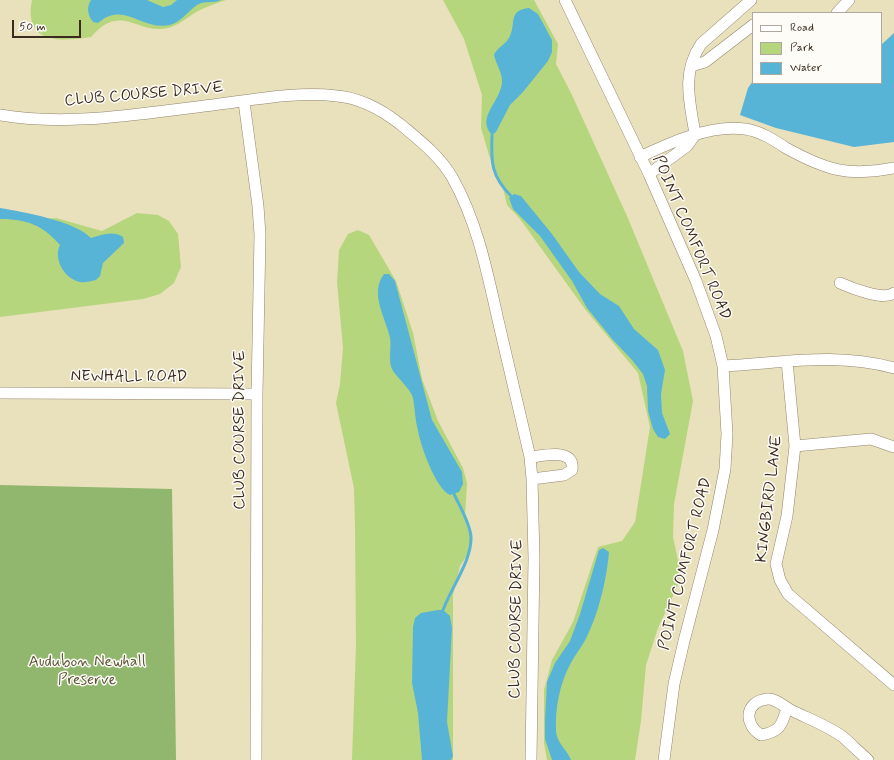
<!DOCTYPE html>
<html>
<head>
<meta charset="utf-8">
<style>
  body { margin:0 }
  #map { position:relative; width:894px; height:760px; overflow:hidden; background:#e9e0bc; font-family:Mynerve,sans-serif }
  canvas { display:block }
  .legend { position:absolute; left:752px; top:12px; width:130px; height:72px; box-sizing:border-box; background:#fdfcf7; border:1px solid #afa8a0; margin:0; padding:5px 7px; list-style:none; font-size:12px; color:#3b2a1e }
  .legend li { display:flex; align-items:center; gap:8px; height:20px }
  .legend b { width:20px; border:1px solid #afa8a0 }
  .scale { position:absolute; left:12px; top:20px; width:69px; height:18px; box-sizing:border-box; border:2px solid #3b2a1e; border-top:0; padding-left:5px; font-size:12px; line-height:14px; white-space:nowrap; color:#3b2a1e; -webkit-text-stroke:3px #fdfcf7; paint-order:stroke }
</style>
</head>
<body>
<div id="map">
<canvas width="894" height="760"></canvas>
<ul class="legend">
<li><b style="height:5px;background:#fff"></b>Road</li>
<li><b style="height:11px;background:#b6d67e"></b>Park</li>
<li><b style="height:11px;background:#58b4d6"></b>Water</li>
</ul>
<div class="scale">50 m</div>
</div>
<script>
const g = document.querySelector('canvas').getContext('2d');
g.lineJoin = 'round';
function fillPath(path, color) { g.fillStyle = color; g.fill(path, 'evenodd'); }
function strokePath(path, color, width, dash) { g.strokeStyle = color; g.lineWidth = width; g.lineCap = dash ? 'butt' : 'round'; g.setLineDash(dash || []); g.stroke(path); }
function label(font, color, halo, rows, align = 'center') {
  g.font = font + ' Mynerve,sans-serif'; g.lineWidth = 3; g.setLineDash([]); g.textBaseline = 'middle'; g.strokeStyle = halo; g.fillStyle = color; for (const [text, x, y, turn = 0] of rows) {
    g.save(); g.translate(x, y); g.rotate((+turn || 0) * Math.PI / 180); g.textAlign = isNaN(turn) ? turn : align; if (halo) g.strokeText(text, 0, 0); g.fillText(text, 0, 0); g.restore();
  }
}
fillPath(new Path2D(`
  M32,0H226C217,3 208,6 200,10C190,15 181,24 171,27C139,38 122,0 91,37C60,42 23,44 32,0Z
  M443,0H534L558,44L556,64L572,95L627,216L683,351L693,401L674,504L673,537L679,565L678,585L658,628L646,665L641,721L635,760H547L544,743V690L552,660L573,622L598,547L622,541L635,522L650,427L638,373L585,309L520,219L507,205L503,188L494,172L481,128L482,95L464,39Z
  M0,212L36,219L56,218L102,231L137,213L158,215L169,221L178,234L181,267L174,283L160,294L143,299L0,317Z
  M358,230L369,235L396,281L413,333L422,379L438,421L463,468L467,483L465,517L471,537L470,551L460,566L453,595V760H352L356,645L355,526L354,488L336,403L340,384L343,348L337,282L339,250L348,234Z`), '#b6d67e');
fillPath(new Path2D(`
  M0,485L172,489L176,760H0Z`), '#90b76d');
fillPath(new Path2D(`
  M91,0H147L163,7L171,5L177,0H221C213,4 205,0 197,5C188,11 181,22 170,25C141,31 124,0 98,23L93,22C88,16 86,7 91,0Z
  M529,8L538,14L552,40V52L548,61L523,92L510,105L496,132L492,135C475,117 502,101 502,81C502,72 496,64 494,55C497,47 506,45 510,36C516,23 508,10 529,8Z
  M894,33V142L854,147L776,128L740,115L748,88L753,81V83H881V45Z
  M514,194L521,196L552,234L579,272L600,294L619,306L634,329L658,350L665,370L661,394L662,413L670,434L665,439L658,437L653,429L648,411L647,386L643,374L632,360L613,340L587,308L572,281L540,236L513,209L509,198Z
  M0,208C23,212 75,221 91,238C101,235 114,230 123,237L124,243L103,263L100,276L96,280C91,281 85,283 80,282C64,279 53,258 60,245C43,225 26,219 0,219Z
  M384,274H389L395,281L432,420L462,472L463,484L459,492L450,495C436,489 421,447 418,431C415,420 415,409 413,398C410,388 399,380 393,371C387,360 392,349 390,338C386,318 369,294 384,274Z
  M603,548L609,552C607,577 599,612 588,634C584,644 577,652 572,661C560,682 555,707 556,731C557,744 567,749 571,760H552L545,739V720L547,682L555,663L570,641L580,614L599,550Z
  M438,610H443L450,616L452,628L447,722L453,756L451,760H422L418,713L412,683L413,627L415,618L421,613Z`), '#58b4d6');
strokePath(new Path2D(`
  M492,135C491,162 491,176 511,196
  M443,610C451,588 472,560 471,537C470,523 460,507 454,494`), '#58b4d6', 3);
const street = new Path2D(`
  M565,0L649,174L696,281L716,336L723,366L727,434L725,469L713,530L684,641L674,684L664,760
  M837,13L849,0
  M691,66L705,62L753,25
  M244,102L258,206L260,235L257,394L256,760
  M0,115C71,127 143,113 213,105C253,100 296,91 337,96C360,98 382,110 400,124C419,140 439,155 452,177C477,221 487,271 498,320C509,366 519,411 530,457L532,479L534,558L531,760
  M695,134C690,102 681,74 701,44L751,0
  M640,157C669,143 711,124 745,129C760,131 774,140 786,148C826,170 848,177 894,168
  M649,174L687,146L695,135
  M840,283C851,288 884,301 894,293
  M787,361L795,446L787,516L776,564L780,580L788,594L894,685
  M723,366C783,363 836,352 894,368
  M0,393L257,394
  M795,446L871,439L894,447
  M530,457C544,456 575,447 572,470L564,475L532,479
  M787,708C782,725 780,732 761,735C744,725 744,702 767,699C775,698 782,705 789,709C806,718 827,725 843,737C851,744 859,752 868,760`);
strokePath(street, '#92856d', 12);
strokePath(street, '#fff', 11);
label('16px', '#3b2a1e', '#fdfcf7', [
  ["CLUB COURSE DRIVE",144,95,-5],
  ["POINT COMFORT ROAD",691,238,67],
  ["NEWHALL ROAD",129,378],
  ["CLUB COURSE DRIVE",241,430,-90],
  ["KINGBIRD LANE",770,499,-83],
  ["POINT COMFORT ROAD",686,564,-76],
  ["CLUB COURSE DRIVE",517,619,-89]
]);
label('16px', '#5a5536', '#fdfcf7', [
  ["Audubon Newhall",87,663],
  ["Preserve",87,681]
]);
</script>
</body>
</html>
